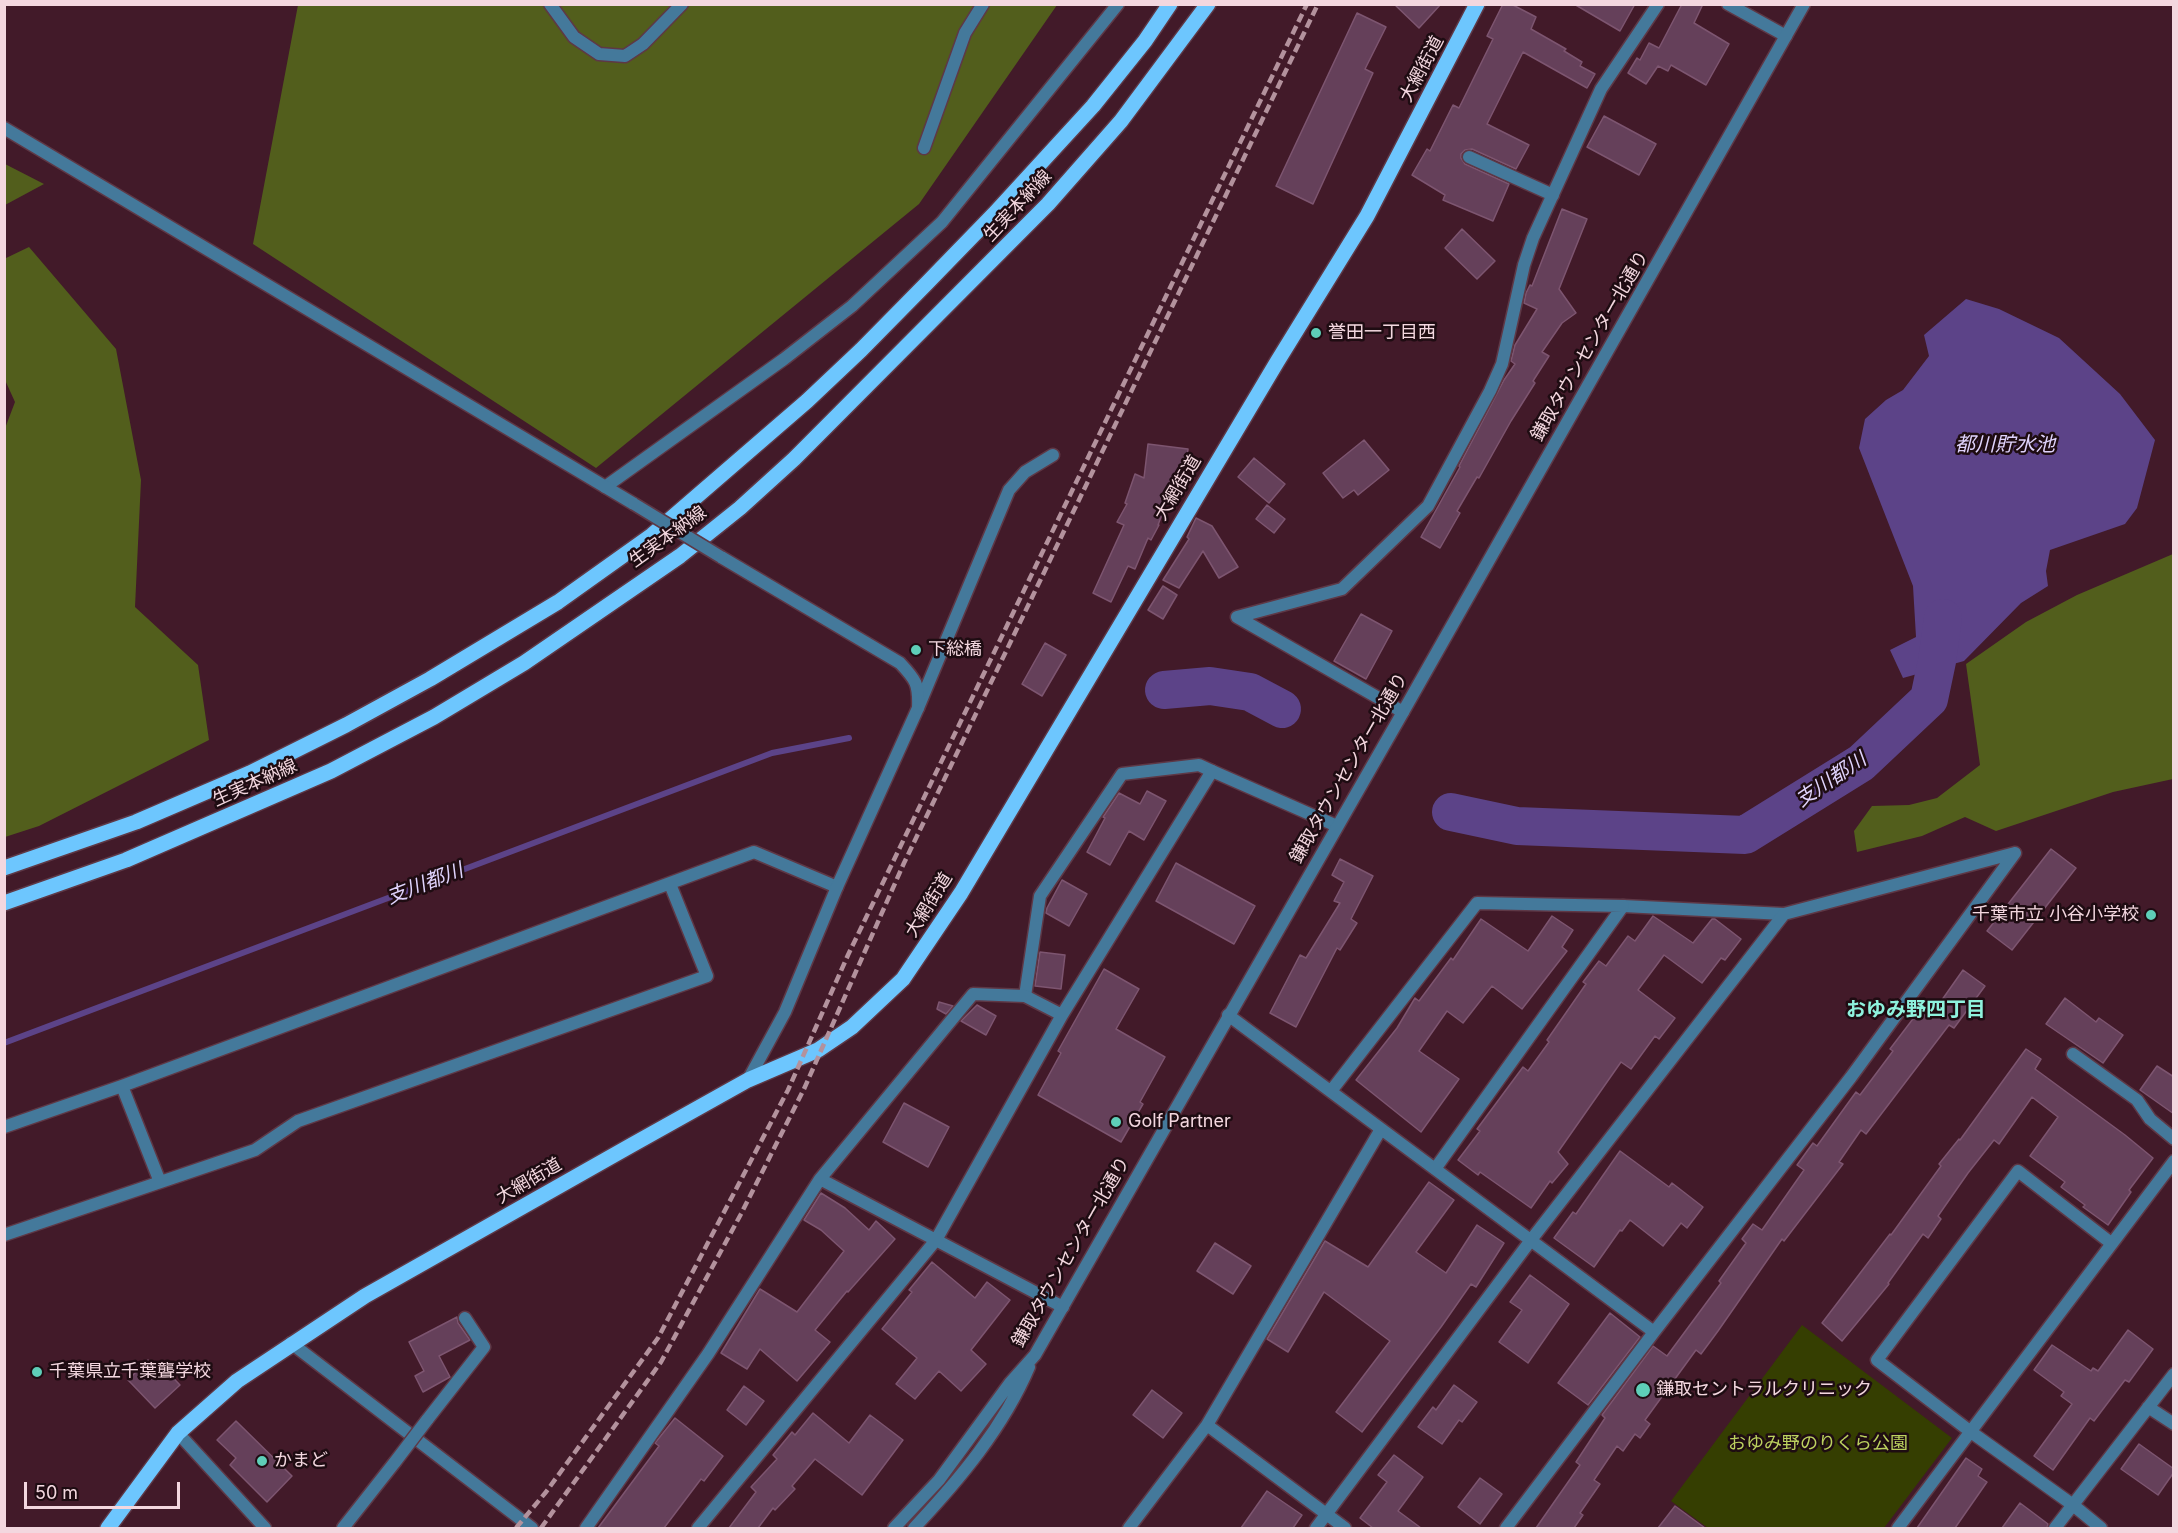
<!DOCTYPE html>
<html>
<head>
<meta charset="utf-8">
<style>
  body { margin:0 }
  #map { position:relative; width:2178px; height:1533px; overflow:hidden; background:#421a29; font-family:Inter,sans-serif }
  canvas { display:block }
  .frame { position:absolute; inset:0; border:6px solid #f3d7df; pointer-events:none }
  .scale { position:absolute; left:24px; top:1482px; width:156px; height:27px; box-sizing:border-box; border:3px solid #f3d7df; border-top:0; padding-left:8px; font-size:18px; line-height:21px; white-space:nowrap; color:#f3d7df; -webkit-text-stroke:4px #1e0c12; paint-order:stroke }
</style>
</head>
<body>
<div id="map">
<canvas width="2178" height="1533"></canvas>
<div class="frame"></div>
<div class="scale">50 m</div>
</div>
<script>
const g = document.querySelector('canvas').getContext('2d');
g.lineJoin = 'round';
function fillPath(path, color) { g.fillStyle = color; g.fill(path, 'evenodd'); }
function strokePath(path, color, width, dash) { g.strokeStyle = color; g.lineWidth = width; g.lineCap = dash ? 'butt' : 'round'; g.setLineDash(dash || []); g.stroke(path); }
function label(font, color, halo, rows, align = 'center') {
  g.font = font + ' Inter,"Noto Sans JP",sans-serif'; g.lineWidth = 5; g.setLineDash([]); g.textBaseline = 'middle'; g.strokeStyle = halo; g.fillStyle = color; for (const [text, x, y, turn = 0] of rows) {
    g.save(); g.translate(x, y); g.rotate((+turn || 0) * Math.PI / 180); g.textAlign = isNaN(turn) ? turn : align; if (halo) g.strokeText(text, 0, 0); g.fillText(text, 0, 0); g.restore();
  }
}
fillPath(new Path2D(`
  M1802,1325L1952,1438L1884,1528H1708L1671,1501Z`), '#353e01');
fillPath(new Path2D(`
  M298,5H1057L919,204L596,468L253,244Z
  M5,164L44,184L5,205Z
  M29,247L116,349L141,480L135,607L198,665L209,740L39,826L5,837L4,431L15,402L5,380L4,259Z
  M2173,554V779L2113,792L1996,831L1965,817L1922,836L1857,852L1854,831L1872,806L1909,805L1937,798L1980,765L1966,664L2026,622L2077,595Z`), '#525e1c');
fillPath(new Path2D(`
  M1966,299L1999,309L2059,338L2120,394L2155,440L2137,508L2125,524L2050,550L2046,571L2048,586L2021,603L1964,661L1903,678L1890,650L1916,637L1913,586L1859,448L1865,419L1886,400L1903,390L1929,356L1924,335Z`), '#5c4388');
strokePath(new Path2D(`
  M4,1043L772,753L849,738`), '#5c4388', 6);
strokePath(new Path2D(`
  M1164,690L1210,686L1250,692L1282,709
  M1451,812L1517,826L1745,835L1861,763L1929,699L1937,661L1943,618`), '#5c4388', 38);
const building = new Path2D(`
  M1394,4H1441L1419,28Z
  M1503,4H1511L1536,17L1531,29L1566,49L1564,51L1582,62L1580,66L1595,74L1587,88L1523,52L1487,124L1529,145L1516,169L1472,149L1465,150L1461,154V158L1465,164L1509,184L1493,221L1443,200L1445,195L1412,175L1427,149L1430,151L1453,105L1459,108L1493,39L1487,36Z
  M1574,4H1635L1620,31Z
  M1682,4H1703L1694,23L1729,44L1706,85L1671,65L1668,71L1658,66L1646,84L1628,73L1637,58L1640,60L1649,43L1659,48Z
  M1357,13L1386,27L1365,69L1373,73L1313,204L1276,186Z
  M1604,116L1656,144L1639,175L1587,147Z
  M1562,209L1587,219L1559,289L1576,313L1562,323L1542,352L1549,356L1533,381L1535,383L1511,421L1479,478L1477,477L1457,511L1460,513L1440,548L1421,537L1460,467L1459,466L1504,380L1515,364L1511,361L1515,345L1537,309L1524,303L1526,293L1530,285L1532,286Z
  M1462,229L1495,261L1477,279L1445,248Z
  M1364,440L1389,470L1358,495L1354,490L1343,498L1323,473Z
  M1148,444L1188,449L1185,476L1177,475L1158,525H1159L1151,540L1148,538L1135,569L1128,566L1111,602L1093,593L1124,525L1117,522L1127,504L1125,503L1135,474L1144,478Z
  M1254,458L1285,484L1269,503L1238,477Z
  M1267,505L1285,519L1274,533L1256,519Z
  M1196,518L1212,526L1238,567L1219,578L1203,551L1179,588L1163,580L1189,539L1187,537Z
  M1163,586L1177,595L1163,619L1148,610Z
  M1361,614L1392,631L1366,679L1334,661Z
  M1045,643L1066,655L1042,696L1022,684Z
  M1147,791L1166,801L1144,840L1129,831L1110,865L1087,852L1105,818L1103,817L1119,793L1140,804Z
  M2051,849L2076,868L2012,950L1987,931Z
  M1340,859L1373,876L1351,919L1357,923L1340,950L1337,948L1296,1027L1270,1013L1300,955L1306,958L1340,903L1334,901L1344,882L1332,875Z
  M1176,863L1255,906L1234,944L1156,901Z
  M1062,880L1087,894L1069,926L1046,913L1047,908Z
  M1552,916L1573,930L1562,947L1567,951L1522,1009L1492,986L1463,1023L1447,1011L1419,1051L1459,1079L1421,1132L1356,1080L1397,1028L1415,998L1419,1001L1451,958L1453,960L1481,919L1528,951Z
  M1653,916L1693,943L1712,919H1715L1741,939L1725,960L1721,958L1702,983L1664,955L1638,990L1675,1018L1659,1039L1655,1036L1631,1069L1621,1062L1558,1152L1568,1164L1552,1183L1550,1181L1531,1208L1480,1172L1478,1175L1458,1160L1480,1131L1477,1129L1523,1067L1528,1071L1549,1042L1547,1040L1586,984L1583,982L1599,961L1606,966L1628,936L1635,941Z
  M1040,952L1065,955L1061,989L1035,986Z
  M1104,969L1139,989L1116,1029L1165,1057L1140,1102L1143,1104L1121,1142L1038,1095L1061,1053L1058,1051Z
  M1963,970L1985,986L1954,1028L1949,1025L1866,1134L1861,1130L1839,1162L1843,1164L1784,1241L1782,1239L1718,1331L1701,1354L1696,1350L1645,1420L1650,1424L1640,1438L1635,1434L1623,1451L1617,1446L1594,1480L1600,1484L1580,1513L1583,1515L1574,1528H1536L1580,1465L1576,1462L1605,1418L1602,1415L1653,1346L1667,1356L1721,1283L1719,1281L1746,1243L1742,1239L1753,1224L1762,1230L1804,1170L1797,1165L1813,1143L1817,1146L1856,1092L1860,1095L1893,1051L1890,1049L1922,1007L1932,1014Z
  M2065,998L2096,1022L2099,1018L2123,1035L2103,1063L2046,1024Z
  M939,1002L953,1006L946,1014L937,1009Z
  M977,1005L996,1016L986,1035L961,1021Z
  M2026,1049L2041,1059L2035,1069L2125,1135L2153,1158L2129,1190L2131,1192L2108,1225L2083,1207L2085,1205L2061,1187L2065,1182L2030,1156L2058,1117L2032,1097L1999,1144L1994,1140L1968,1173L1938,1216L1941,1219L1928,1238L1923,1234L1888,1283L1889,1284L1842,1341L1822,1323L1890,1234L1891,1235L1941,1166L1939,1164L1959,1139L1960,1140Z
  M2157,1066L2174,1077V1114L2140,1090Z
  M904,1103L949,1127L928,1167L883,1142Z
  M1620,1151L1669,1187L1672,1183L1703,1207L1687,1228L1681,1223L1663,1246L1630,1220L1622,1231L1620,1230L1594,1267L1554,1238L1573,1212L1576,1214Z
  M1429,1182L1454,1200L1416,1252L1446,1273L1477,1225L1504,1243L1476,1287L1471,1284L1441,1327L1362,1432L1336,1412L1390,1341L1324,1292L1288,1352L1267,1339L1325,1241L1368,1267Z
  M821,1193L845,1208L869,1230L876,1221L895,1239L848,1292L847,1291L815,1330L830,1342L797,1381L760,1349L747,1369L721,1353L760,1289L797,1312L844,1251L821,1230L804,1220Z
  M1215,1243L1251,1266L1233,1294L1197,1271Z
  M932,1262L975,1298L987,1282L1010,1300L971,1350L986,1364L961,1391L939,1371L915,1399L896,1384L917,1358L882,1329L912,1292L909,1290Z
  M1530,1275L1569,1304L1528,1363L1499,1342L1522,1310L1510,1302Z
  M1610,1313L1640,1337L1588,1405L1558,1383Z
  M457,1317L458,1323L470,1340L439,1356L450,1377L423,1392L415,1376L424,1371L409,1342Z
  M2128,1330L2153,1349L2129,1382L2125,1380L2094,1421L2090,1418L2053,1470L2034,1456L2072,1404L2061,1396L2064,1392L2034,1370L2052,1345L2091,1371L2093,1368L2098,1371Z
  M148,1360L157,1370L161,1365L180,1385L155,1408L128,1380Z
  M1454,1385L1477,1402L1462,1422L1459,1420L1442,1444L1418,1427L1433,1407L1436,1410Z
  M744,1386L764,1401L746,1425L727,1410Z
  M1152,1390L1182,1413L1163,1438L1133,1415Z
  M813,1413L849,1443L870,1415L903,1440L862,1495L815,1459L792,1486L795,1489L775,1510L773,1508L758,1528H729L756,1492L751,1487L777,1459L773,1455L792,1432L795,1435Z
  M675,1418L723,1456L704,1481L701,1479L664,1528H598L659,1446L655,1443Z
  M236,1421L292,1476L267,1502L230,1465L236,1458L217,1440Z
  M2139,1444L2174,1469V1472L2158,1495L2121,1469Z
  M1394,1455L1423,1477L1398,1511L1421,1528H1373L1360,1518L1387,1482L1378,1475Z
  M1966,1458L1982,1469L1978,1476L1987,1482L1955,1528H1917Z
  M1480,1478L1502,1494L1480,1524L1458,1507Z
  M1267,1491L1302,1515L1293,1528H1241Z
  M2020,1503L2048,1524L2047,1528H2002Z
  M1675,1506L1705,1528H1658Z`);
fillPath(building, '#65405a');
strokePath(building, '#7d5570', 1.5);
const service = new Path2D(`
  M1469,157L1553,195
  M918,708L1009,490L1025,472L1053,455`);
const pedestrian = new Path2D(`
  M1623,906L1784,914
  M1025,996L1040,896L1122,774L1199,765L1212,771`);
const minor = new Path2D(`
  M550,4L574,37L599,54L625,56L643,44L682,4
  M1728,4L1786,36
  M924,148L965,33L983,4
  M605,487L784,359L852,306L942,222L1118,4
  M1403,712L1237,617L1342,589L1428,506L1490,391L1502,364L1524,265L1533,238L1601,89L1658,4
  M1228,1015L1654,1332
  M2073,1054L2137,1100L2150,1119L2174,1139
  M122,1086L160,1182
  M1331,1091L1477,903L1623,906
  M4,1127L122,1086L754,852L837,887
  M1435,1169L1623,906
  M820,1179L1063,1307
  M4,1235L255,1150L298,1121L707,976L670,884
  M2148,1407L2174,1424
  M427,1420L484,1347L465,1318
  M178,1433L265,1528
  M343,1528L395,1462
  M586,1528L708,1354L820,1179L973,994L1025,996L1062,1015
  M698,1528L936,1240L1062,1015L1212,771L1337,826
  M1129,1528L1207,1425
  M1316,1528L1531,1240L1784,914L2015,853
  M1345,1528L1207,1425L1381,1129
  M1506,1528L1654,1332L1851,1077L2015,853
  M1898,1528L2174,1161
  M2055,1528L2174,1374
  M2101,1528L2073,1505L1971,1432L1877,1360L2018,1171L2111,1243`);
const tertiary = new Path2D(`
  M4,128L634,504
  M721,557L900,663C916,680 919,684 918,708L837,887L785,1012L748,1080
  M291,1343L532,1528
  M894,1528L939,1480L1010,1383L1035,1355L1403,712L1804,4
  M914,1528C959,1480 1003,1428 1029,1367`);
const primary = new Path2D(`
  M4,868L136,822L250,773L346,725L430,679L558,602L652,535L807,401L861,350L927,283L994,214L1093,106L1145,41L1170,4
  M4,903L126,860L331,771L434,717L524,663L680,556L740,508L794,459L1048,204L1121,121L1208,4
  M108,1528L178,1433L237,1381L365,1296L630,1146L748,1080L818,1050L852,1027L903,979L961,893L1277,362L1367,216L1477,4`);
strokePath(service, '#5e3846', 15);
strokePath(pedestrian, '#5e3846', 15);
strokePath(minor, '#5e3846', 15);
strokePath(tertiary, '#5e3846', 15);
strokePath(primary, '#5e3846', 18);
strokePath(service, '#44799b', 12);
strokePath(pedestrian, '#44799b', 12);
strokePath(minor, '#44799b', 12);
strokePath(tertiary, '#44799b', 12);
strokePath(primary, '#6dc6fe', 15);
strokePath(new Path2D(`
  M516,1528L546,1492L658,1338L788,1090L848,955L1307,4
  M541,1528L661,1362L741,1214L804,1089L904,863L1318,4`), '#b3929d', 4.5, [9, 4.5]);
const minorBridge = new Path2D(`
  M395,1462L427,1420`);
const tertiaryBridge = new Path2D(`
  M634,504L721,557`);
strokePath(minorBridge, '#5e3846', 15, []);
strokePath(tertiaryBridge, '#5e3846', 15, []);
strokePath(minorBridge, '#44799b', 12);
strokePath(tertiaryBridge, '#44799b', 12);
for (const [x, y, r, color] of [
  [1316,333,6,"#5eceb8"],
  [916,650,6,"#5eceb8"],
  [2151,915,6,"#5eceb8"],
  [1116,1122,6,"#5eceb8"],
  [37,1372,6,"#5eceb8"],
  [1643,1390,8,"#5eceb8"],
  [262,1461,6,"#5eceb8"]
]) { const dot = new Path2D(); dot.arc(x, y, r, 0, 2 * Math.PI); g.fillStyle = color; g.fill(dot); strokePath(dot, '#1e0c12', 2); }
label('18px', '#f3d7df', '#1e0c12', [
  ["大網街道",1422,69,-62],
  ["生実本納線",1018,206,-47],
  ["鎌取タウンセンター北通り",1590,346,-60],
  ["大網街道",1178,488,-59],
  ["生実本納線",668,537,-36],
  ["鎌取タウンセンター北通り",1349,768,-60],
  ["生実本納線",255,783,-24],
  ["大網街道",929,905,-58],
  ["大網街道",529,1181,-30],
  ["鎌取タウンセンター北通り",1071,1252,-60]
]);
label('18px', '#f3d7df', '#1e0c12', [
  ["誉田一丁目西",1328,333],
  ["下総橋",928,650],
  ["千葉市立 小谷小学校",2139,915,"right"],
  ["Golf Partner",1128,1122],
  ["千葉県立千葉聾学校",49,1372],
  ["鎌取セントラルクリニック",1656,1390],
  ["かまど",274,1461]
], 'left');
label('18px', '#bcd15f', '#1e0c12', [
  ["おゆみ野のりくら公園",1818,1444]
]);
label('italic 20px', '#dfd3fc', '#1e0c12', [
  ["都川貯水池",2005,445],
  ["支川都川",1831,780,-34],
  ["支川都川",425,884,-21]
]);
label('bold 20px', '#8ef2dd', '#1e0c12', [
  ["おゆみ野四丁目",1916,1010]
]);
</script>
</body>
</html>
